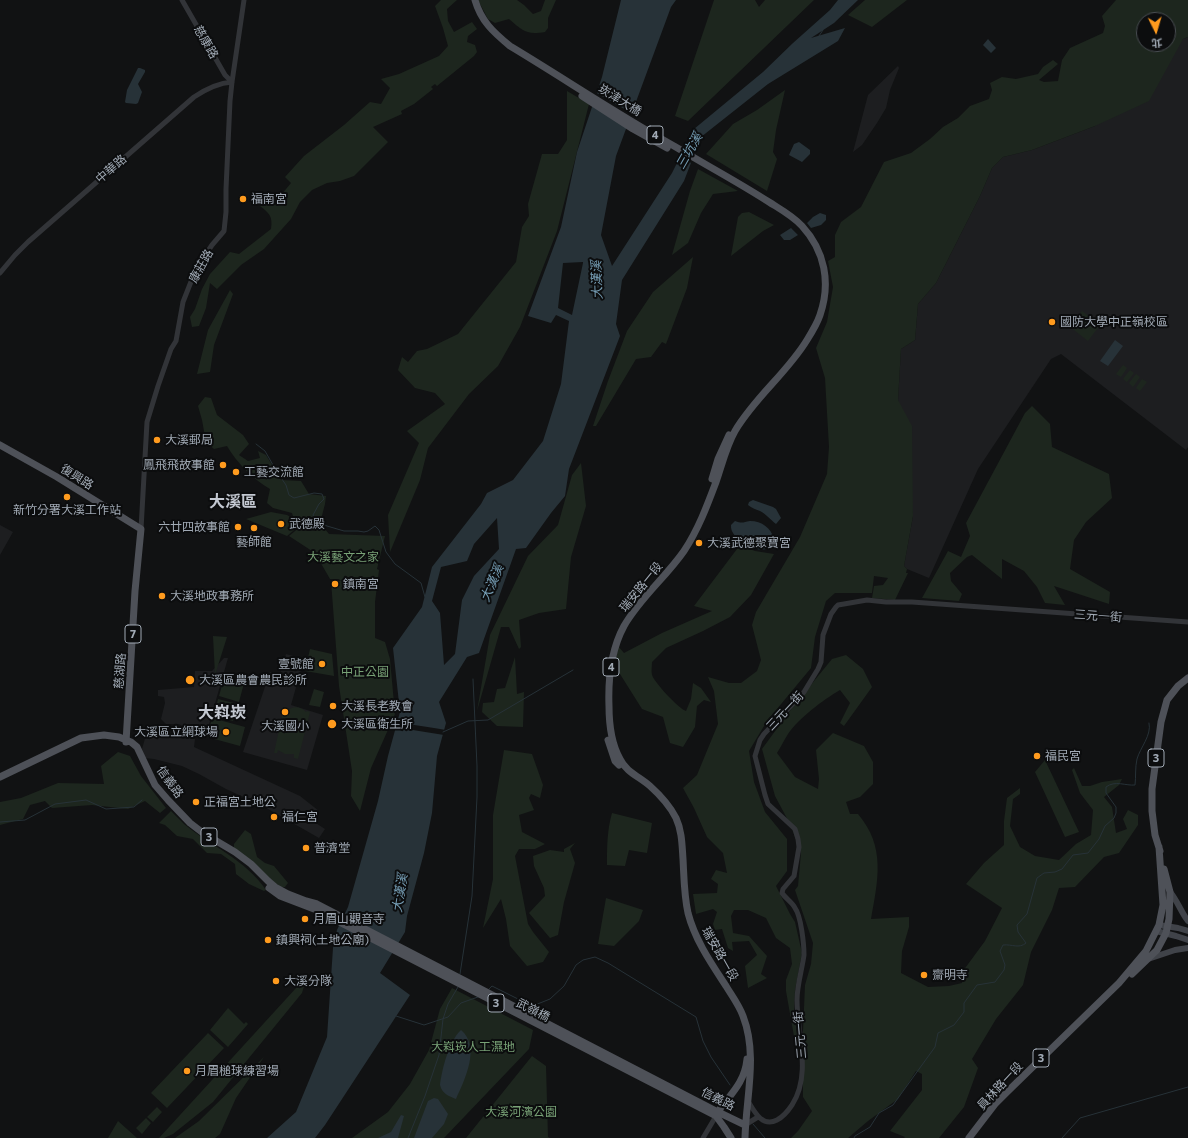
<!DOCTYPE html>
<html>
<head>
<meta charset="utf-8">
<style>
  body { margin:0 }
  #map { position:relative; width:1188px; height:1138px; overflow:hidden; background:#111213; font-family:Commissioner,"Noto Sans TC",sans-serif }
  canvas { display:block }
  .north { position:absolute; left:1136px; top:12px; width:40px; height:40px; box-sizing:border-box; background:#0c0d0e; border:1px solid #484c51; border-radius:50%; rotate:175deg; font-size:11px; font-weight:700; line-height:16px; text-align:center; color:#a1aab5 }
  .north::after { content:''; display:block; margin:auto; width:14px; height:18px; background:#ff9b1e; clip-path:polygon(50% 0,100% 100%,50% 72%,0 100%) }
</style>
</head>
<body>
<div id="map">
<canvas width="1188" height="1138"></canvas>
<div class="north">北</div>
</div>
<script>
const g = document.querySelector('canvas').getContext('2d');
g.lineJoin = 'round';
function fillPath(path, color) { g.fillStyle = color; g.fill(path, 'evenodd'); }
function strokePath(path, color, width, dash) { g.strokeStyle = color; g.lineWidth = width; g.lineCap = dash ? 'butt' : 'round'; g.setLineDash(dash || []); g.stroke(path); }
function label(font, color, halo, rows, align = 'center') {
  g.font = font + ' Commissioner,"Noto Sans TC",sans-serif'; g.lineWidth = 4; g.setLineDash([]); g.textBaseline = 'middle'; g.strokeStyle = halo; g.fillStyle = color; for (const [text, x, y, turn = 0] of rows) {
    g.save(); g.translate(x, y); g.rotate((+turn || 0) * Math.PI / 180); g.textAlign = isNaN(turn) ? turn : align; if (halo) g.strokeText(text, 0, 0); g.fillText(text, 0, 0); g.restore();
  }
}
fillPath(new Path2D(`
  M1188,37V447L1186,450L1061,354L1051,359L978,469L929,578L907,569L904,566L913,516L898,400L901,349L915,340L918,304L936,283L980,196L992,168L1003,157L1032,150L1095,126L1183,39Z
  M898,66L899,68L890,90L886,108L877,123L862,145L853,152L868,95Z
  M0,525L13,532L0,555Z
  M286,654L304,659L291,705L323,715L307,770L243,752L270,672L280,674Z
  M224,658H228L206,735L190,730L179,724H166L161,719L165,703L164,697L158,696V690L194,687L195,671H212Z
  M148,728L195,739L194,747L300,796L319,811L311,820L325,829L319,838L261,805L226,789L199,774L182,766L154,759L145,758L142,749Z`), '#1d1e20');
fillPath(new Path2D(`
  M441,0H457L447,9L448,21L454,32L472,22L477,29L468,36L467,42L475,45L477,52L474,56L437,86L435,84L431,87L433,89L414,104L401,111L402,114L373,127L388,142L354,176L340,181L327,183L312,190L300,202L291,219L264,249L241,265L217,289L210,283L206,308L199,326L192,327L190,317L195,309L202,289L210,274L230,252L239,254L271,229C273,216 269,213 260,206L264,200L272,206L291,183L285,177L304,156L344,125L370,102L381,104L390,88L381,79L399,74L439,56L448,46L443,28L435,6Z
  M478,0H517L524,5L533,14L541,11L545,0H556L548,18V28L545,32C526,35 523,31 509,19L495,23L488,19Z
  M714,0H755L759,7L765,0H814L688,121L675,116Z
  M865,0H907L872,27L848,15Z
  M1116,0H1188V37L1183,39L1149,101L1095,126L1032,150L1003,157L992,168L980,196L936,283L918,304L915,340L901,349L898,400L912,426L913,516L904,566L907,569L906,573H908L895,600L872,598L874,586L883,585L888,578L874,576L872,593H835L826,601L815,637L811,668L767,721L749,751L754,782L765,812L787,839V871L776,886L790,914L795,922L802,953L795,990L794,1013L798,1039L795,1042L786,991V980L792,964L790,948L776,938L766,918L748,910H734L731,916L733,933L749,936L767,956L761,974L767,978L748,988L745,966L757,955L749,941L732,942L733,951L728,948L722,929L715,930L713,924L717,912L713,909L696,914L693,894L717,893L718,884L711,879L716,870L727,873L723,853L707,837L694,808L683,788L697,775L718,724L714,691L708,677L729,683H741L757,671L761,660L752,625L756,612L800,537L827,474L829,447L825,378L816,348L827,322L833,287L828,261L835,257V235L841,222L861,207L884,162L911,153L930,139L943,127L958,118L970,106L989,99L992,90L990,83L1002,77L1016,79L1038,74L1043,67L1053,60L1058,64L1039,80L1044,82L1058,81L1062,60L1070,48L1103,33L1105,26L1102,16ZM1144,20H1168V44H1144Z
  M785,90L776,130L773,152L777,159L767,191L706,154L733,124L757,110Z
  M567,91L589,104L557,231L520,327L498,366L469,394L428,448L420,480L390,552L388,515L419,443L407,431L445,404L435,393L415,388L398,370L402,357L408,362L417,351L427,349L458,334L516,262L522,227L529,216L528,204L542,154H558L567,140Z
  M698,169L738,191L713,194L701,213L688,243L672,255L690,191Z
  M749,212L774,225L763,231L731,256L738,217L742,213Z
  M693,257L687,288L666,344L662,342L651,357L636,359L596,426H593L608,381L627,331L653,292Z
  M230,290L233,294L214,345L210,372L197,374L208,330Z
  M1082,311L1100,325L1088,341L1069,326Z
  M1123,365L1127,368L1121,377L1116,374Z
  M1130,370L1134,373L1127,382L1123,379Z
  M1136,374L1140,377L1133,387L1129,383Z
  M1142,379L1147,382L1140,391L1136,388Z
  M205,397L211,398L217,415L243,435L249,444L239,455L248,461L260,458L258,451L266,455L281,480L301,481L309,494L326,496L325,504L320,523L329,534L385,536L377,569L379,570L375,602V638L385,642L390,659L395,714L371,768L360,811L351,796L352,771L339,686L331,581H341L339,579H330L315,553L289,536L300,527L299,526L287,536L246,519L271,512L287,515L294,519L292,513L273,508L267,503L270,489C254,480 236,462 227,446L214,449L206,442L202,420L198,406Z
  M1032,406L1050,424L1052,447L1109,474L1112,498L1086,522L1074,540L1070,569L1110,592L1109,604L1054,586L1065,605L1045,603L1037,587L1024,571L1002,559V579L972,555L967,557L950,573L951,581L962,594L959,601L922,598L948,551L961,557L970,536L966,523L1025,413Z
  M581,463L586,506L571,557L566,609L539,613L519,620L521,647L519,649L509,627H501L477,711L490,635L528,556L558,525L572,475Z
  M740,545L755,551L774,554L751,595L730,617L703,631L666,648L652,662C652,666 651,671 652,675C654,682 679,709 686,711L691,699L693,683L701,688L711,702L704,700L697,706L695,727L683,747L670,743L663,717L642,709L620,674H614L618,646L624,653L662,633L712,611L694,606Z
  M213,636L227,637L215,675Z
  M310,649L332,654L334,676L305,671Z
  M846,655L863,669L872,687L844,726L840,723L850,703L840,690C823,700 799,718 788,734C784,740 781,747 777,753L795,777L818,789L819,779L816,750L833,733L864,746L873,762V784L860,797L846,802L850,814H858C886,847 878,880 871,919L909,917V927L902,951L901,973L928,987L949,986L962,983L963,971L985,941L1002,908L966,884L984,863L1004,845V821L1007,798L1020,788V794L1013,799L1010,826L1020,847L1035,856L1059,860L1076,844L1091,835L1093,810L1080,793L1072,770L1074,768L1082,786H1090L1102,782L1122,779L1119,785L1104,797L1112,807L1116,833L1127,829L1123,819L1128,810L1138,815V825L1119,853L1104,857L1075,887L1059,888L1052,910L1031,952L1023,985L996,1019L972,1059L978,1068L964,1107L939,1138H904L905,1137L890,1131L922,1090V1074L916,1071L898,1099L868,1121L848,1138H791L798,1131L812,1111L803,1097V1031L805,985L811,964L813,943L795,890L798,886L801,853L790,824L775,796L762,749L792,708L832,659Z
  M515,657L517,694L524,692L523,727L497,726L482,712L483,703L494,702L497,689L505,688Z
  M224,678L244,683L239,702L219,696Z
  M314,689L324,692L320,707L309,705Z
  M218,699L238,704L233,721L214,715Z
  M284,707H287V711C293,706 300,706 306,712L307,711L310,712L298,759L294,758V754H285L278,750L277,753H274Z
  M212,718L245,727L240,746L207,737Z
  M504,750L532,754L543,785L540,798L531,794L529,798L534,810L519,815L522,832L545,844L535,849H519L515,856L528,924L533,932L549,952L543,962L527,966L510,946L506,919L501,899L483,928L493,879V815Z
  M118,752L130,756L141,776L166,808L160,813L145,801L128,809L92,805L52,808L45,801L30,805L23,819L0,825V802L21,798L58,783L104,784L101,766Z
  M1045,760L1079,832L1065,837L1035,772Z
  M171,811C175,815 180,820 184,824C211,846 246,860 266,890L264,891L249,884L236,874L235,864L221,854L207,853L193,839L177,836L165,825L159,823Z
  M612,813L652,823L647,853L629,850L625,866L607,865C607,848 607,830 612,813Z
  M245,830L251,834L257,857L265,863L274,866L288,883L285,887H280L234,849V844Z
  M575,843L570,849L575,863L564,902L558,935L550,938L529,913L545,896L544,888L534,866L533,856L550,850L564,852V849Z
  M606,898L643,910L639,921L614,946L598,944Z
  M307,976L302,993L213,1102L173,1134L164,1138H159Z
  M452,988L533,1030L529,1049L444,1138H352L388,1112L410,1084L429,1050L440,1009Z
  M228,1008L244,1024L246,1022L248,1024L228,1047L210,1030Z
  M208,1033L224,1048L167,1108L151,1093Z
  M532,1056L546,1066L548,1137L550,1138H466Z
  M264,1057L236,1098L220,1134L215,1138H175L199,1121Z
  M157,1107L162,1112L153,1122L147,1117Z
  M146,1118L151,1123L142,1134L136,1128Z
  M118,1121L137,1138H108Z`), '#1d261e');
fillPath(new Path2D(`
  M621,0H676L671,7L616,156L601,235L612,266L672,173L694,129L763,72L793,43L830,10L838,0H858L834,23L811,38L845,28L838,41L768,84L701,137L684,181L622,280L616,324L620,336L569,469L565,496L551,513L526,548L516,549L479,653L467,657L439,702L446,723L437,756L432,813L424,853L407,916L405,932L380,973L410,995L325,1125L315,1138H267L296,1112L327,1037L333,948L337,930L348,907L378,801L388,756L400,712L393,648L422,607L432,567L481,504L487,493L513,480L543,441L561,384L569,321L556,315L551,323L528,316L561,227L577,152L602,77ZM583,262V263L572,315L558,308L563,263ZM497,518L499,549L474,576L462,600L455,654L444,665L440,613L432,601L441,567L467,561L474,544Z
  M988,39L996,48L991,53L983,45Z
  M138,68H140L145,70V72L138,84L142,92L138,103L136,104L126,103L125,102L127,90Z
  M799,142L810,150V154L802,162L789,155L794,144Z
  M820,213L826,215V220L821,225L811,228L807,223L813,217Z
  M791,228L798,235L790,240H784L780,235Z
  M1115,340L1123,346L1108,366L1100,361Z
  M753,500L773,507L776,509L781,518L776,524C771,520 766,514 760,511C755,509 752,508 748,505L749,502Z
  M735,521C743,524 743,522 750,521C762,521 771,528 774,539L766,549L760,550C750,545 730,539 731,525Z
  M461,1030C481,1047 465,1079 456,1099C449,1096 442,1094 440,1085C442,1069 449,1041 461,1030Z
  M434,1098L438,1099L448,1114L444,1124L432,1138H414L428,1101Z
  M401,1115L404,1116L398,1138H378L391,1132Z`), '#273238');
fillPath(new Path2D(`
  M595,92L633,114L629,128L591,104Z
  M684,144L697,152L693,164L678,156Z
  M395,722L434,728L446,730L444,735L394,727Z`), '#111213');
strokePath(new Path2D(`
  M819,36L823,30
  M256,444L265,451L277,472L286,485L289,495L294,498L314,493L322,494L324,499L319,504L313,515L316,521L327,526L344,531H358L364,532L368,531L375,526L379,530L386,552L395,564L421,583L425,597
  M443,732L468,721L488,720L573,670
  M0,822L25,820L55,804L86,800L106,809L134,807L142,800
  M460,974L472,896L477,797V766L473,679
  M489,989L492,986L526,1003L535,1005L550,999L564,986L576,965L583,960L595,957L608,963L696,1017L703,1041L711,1057L730,1085
  M396,1016L424,1025L448,1017L461,1003L478,997
  M753,1124L765,1138
  M408,1138L425,1096L439,1055L443,1019L448,1004L458,987
  M854,1138L855,1136L870,1127L879,1113L893,1105L935,1047L938,1033L954,1025L964,1012V1003L977,985L995,982L1004,970L1005,965L1000,951L1003,945C1012,944 1019,949 1026,943L1018,932L1017,925L1027,914L1037,878L1044,873L1055,872L1062,869L1073,855L1088,853L1099,839L1105,826L1114,818L1116,813V807L1106,793V787C1115,780 1126,786 1135,785C1136,777 1135,767 1137,759C1140,748 1152,735 1149,723
  M1062,1138L1080,1118L1188,1087`), '#273238', 1);
strokePath(new Path2D(`
  M182,0L225,75L232,82
  M0,273L15,255L28,242L194,97C206,89 218,83 232,82
  M141,529L147,422L158,386L171,349L176,341L183,302L196,269L212,245L224,231L226,212V189L230,101L232,82L244,0
  M748,1101C754,1111 762,1128 777,1120C783,1117 788,1111 792,1105C812,1074 797,1034 797,1000C797,985 802,970 804,955C804,944 801,916 795,908C792,902 786,899 782,893L783,889L794,876L799,847L798,839L795,829L768,804L765,795L755,756L760,740L764,734L804,692L818,669L821,662L823,635L831,614L836,607L838,605L844,604L867,600L886,602H912L1188,622
  M745,1125L758,1117
  M703,1138L716,1116`), '#323438', 5);
strokePath(new Path2D(`
  M1170,892C1177,900 1181,912 1188,921
  M1159,925L1178,928L1188,931
  M1156,931L1176,936L1188,940
  M1148,959L1175,950L1188,948`), '#404349', 6);
strokePath(new Path2D(`
  M475,0C481,21 493,32 510,46C565,79 618,115 674,146C706,165 738,182 769,202C780,209 793,216 802,226C825,251 831,283 820,315C817,324 812,332 807,340C787,373 755,397 735,431C726,447 722,465 716,482C707,506 698,530 684,551C666,577 640,598 624,626C611,650 608,679 609,706C609,723 611,743 620,759C626,772 640,777 650,786C660,795 670,806 676,818C682,831 682,845 683,859C684,877 684,895 688,913C695,940 711,963 726,986C732,996 739,1005 743,1016C758,1055 746,1097 745,1138
  M582,96L633,129L667,148
  M0,445L57,477L141,529L135,591L126,742
  M712,479L718,459L729,435
  M608,740L615,761L619,765
  M0,777L81,738L104,735L119,737L126,740L131,742L137,747L155,785L168,800L190,823L203,833L235,852L251,864L268,881L275,887L288,894L306,901L317,904L718,1112L745,1125
  M1160,851L1155,835L1152,811V789L1161,722L1167,700L1178,686L1188,678
  M269,888L280,896L314,909L716,1116
  M1132,974L1157,950L1166,933L1169,919L1170,892L1164,869
  M716,1116C718,1112 720,1108 723,1105C735,1090 745,1079 747,1059
  M716,1116L724,1127L731,1138
  M969,1138L995,1104L1007,1092L1119,983L1146,951L1159,925L1163,905L1159,847`), '#4e5158', 7);
for (const [x, y, r, color] of [
  [243,199,4,"#ff9b1e"],
  [1052,322,4,"#ff9b1e"],
  [157,440,4,"#ff9b1e"],
  [223,465,4,"#ff9b1e"],
  [236,472,4,"#ff9b1e"],
  [67,497,4,"#ff9b1e"],
  [281,524,4,"#ff9b1e"],
  [238,527,4,"#ff9b1e"],
  [254,528,4,"#ff9b1e"],
  [699,543,4,"#ff9b1e"],
  [335,584,4,"#ff9b1e"],
  [162,596,4,"#ff9b1e"],
  [322,664,4,"#ff9b1e"],
  [190,680,5,"#ff9b1e"],
  [333,706,4,"#ff9b1e"],
  [285,712,4,"#ff9b1e"],
  [332,724,5,"#ff9b1e"],
  [226,732,4,"#ff9b1e"],
  [1037,756,4,"#ff9b1e"],
  [196,802,4,"#ff9b1e"],
  [274,817,4,"#ff9b1e"],
  [306,848,4,"#ff9b1e"],
  [305,919,4,"#ff9b1e"],
  [268,940,4,"#ff9b1e"],
  [924,975,4,"#ff9b1e"],
  [276,981,4,"#ff9b1e"],
  [187,1071,4,"#ff9b1e"]
]) { const dot = new Path2D(); dot.arc(x, y, r, 0, 2 * Math.PI); g.fillStyle = color; g.fill(dot); strokePath(dot, '#0c0d0e', 1.5); }
for (const [x, y, w] of [
  [655,135,16],
  [133,634,16],
  [611,667,16],
  [1156,758,16],
  [209,837,16],
  [496,1003,16],
  [1041,1058,16]
]) { const box = new Path2D(); box.roundRect(x - w / 2, y - 9, w, 18, 3); g.fillStyle = '#0c0d0e'; g.fill(box); strokePath(box, '#a1aab5', 1); }
label('bold 11px', '#a1aab5', null, [
  ["4",655,135],
  ["7",133,634],
  ["4",611,667],
  ["3",1156,758],
  ["3",209,837],
  ["3",496,1003],
  ["3",1041,1058]
]);
label('12px', '#a1aab5', '#0c0d0e', [
  ["慈康路",206,42,60],
  ["崁津大橋",620,100,32],
  ["中華路",111,169,-41],
  ["康莊路",201,266,-61],
  ["復興路",77,477,32],
  ["瑞安路一段",641,587,-51],
  ["三元一街",1098,616,4],
  ["慈湖路",120,671,-86],
  ["三元一街",785,711,-47],
  ["信義路",170,782,54],
  ["瑞安路一段",720,954,60],
  ["武嶺橋",533,1010,27],
  ["三元一街",800,1035,-95],
  ["員林路一段",1000,1086,-47],
  ["信義路",718,1099,27]
]);
label('12px', '#a1aab5', '#0c0d0e', [
  ["福南宮",251,199],
  ["國防大學中正嶺校區",1060,322],
  ["大溪郵局",165,440],
  ["鳳飛飛故事館",215,465,"right"],
  ["工藝交流館",244,472],
  ["新竹分署大溪工作站",67,510,"center"],
  ["武德殿",289,524],
  ["六廿四故事館",230,527,"right"],
  ["藝師館",254,542,"center"],
  ["大溪武德聚寶宮",707,543],
  ["鎮南宮",343,584],
  ["大溪地政事務所",170,596],
  ["壹號館",314,664,"right"],
  ["大溪區農會農民診所",199,680],
  ["大溪長老教會",341,706],
  ["大溪區衛生所",341,724],
  ["大溪國小",285,726,"center"],
  ["大溪區立網球場",218,732,"right"],
  ["福民宮",1045,756],
  ["正福宮土地公",204,802],
  ["福仁宮",282,817],
  ["普濟堂",314,848],
  ["月眉山觀音寺",313,919],
  ["鎮興祠(土地公廟)",276,940],
  ["齋明寺",932,975],
  ["大溪分隊",284,981],
  ["月眉槌球練習場",195,1071]
], 'left');
label('12px', '#78a276', '#0c0d0e', [
  ["大溪藝文之家",343,557],
  ["中正公園",365,672],
  ["大嵙崁人工濕地",473,1047],
  ["大溪河濱公園",521,1112]
]);
label('italic 13px', '#759db4', '#0c0d0e', [
  ["三坑溪",689,151,-60],
  ["大漢溪",597,280,-92],
  ["大漢溪",492,583,-67],
  ["大漢溪",400,893,-81]
]);
label('bold 16px', '#c3c8d1', '#0c0d0e', [
  ["大溪區",233,502],
  ["大嵙崁",222,713]
]);
</script>
</body>
</html>
